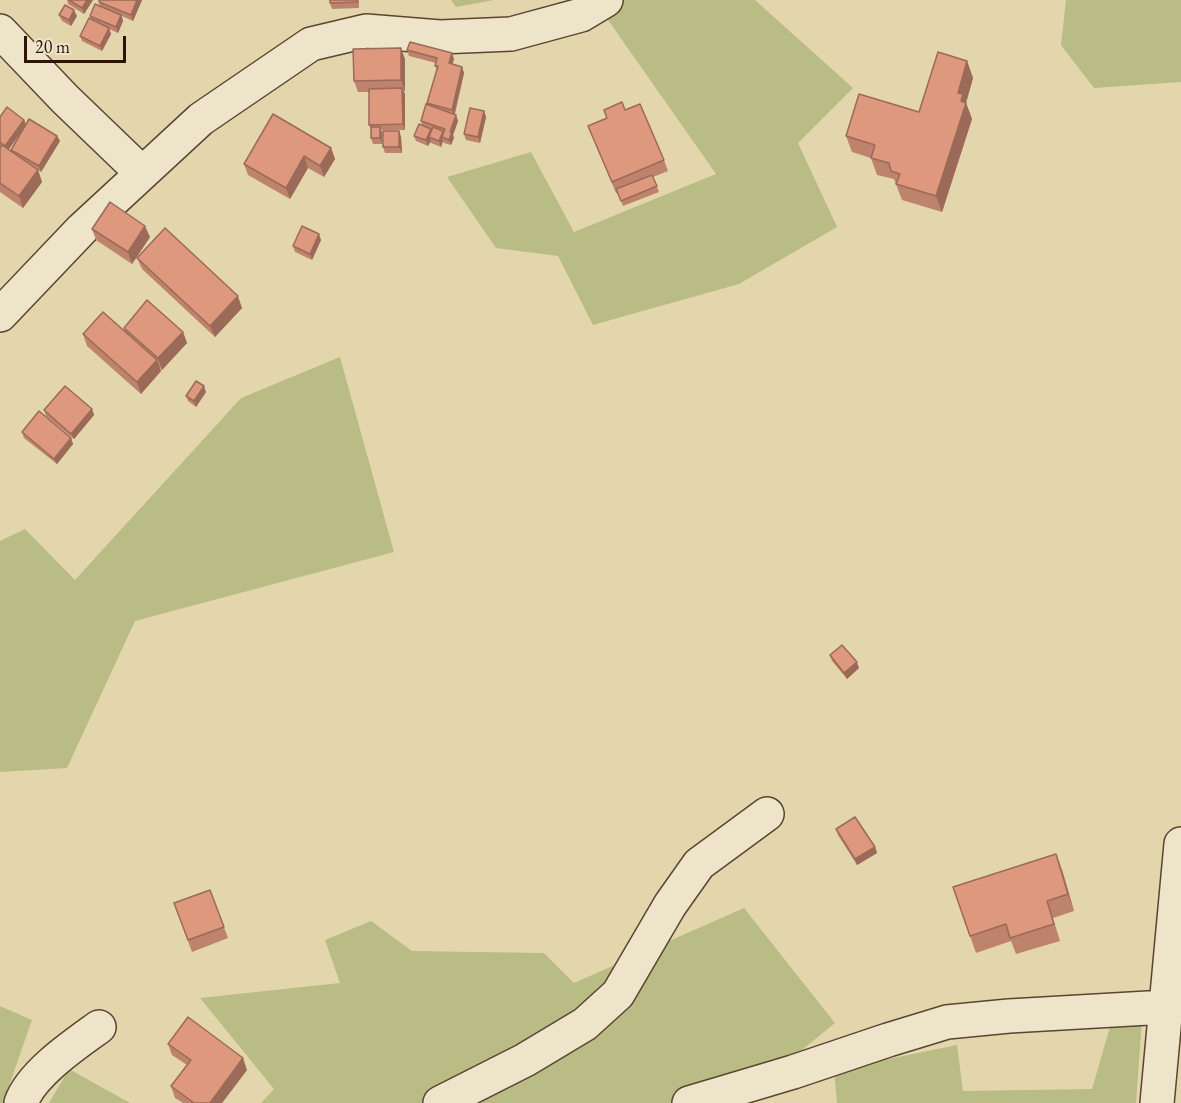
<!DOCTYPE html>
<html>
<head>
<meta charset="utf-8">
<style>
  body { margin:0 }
  #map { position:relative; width:1181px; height:1103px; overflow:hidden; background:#e3d6ad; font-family:"EB Garamond",serif }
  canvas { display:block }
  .scale { position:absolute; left:24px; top:36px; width:102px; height:27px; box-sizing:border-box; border:3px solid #2e1406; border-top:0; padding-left:8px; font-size:18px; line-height:21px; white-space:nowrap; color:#2e1406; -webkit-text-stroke:4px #ede4ca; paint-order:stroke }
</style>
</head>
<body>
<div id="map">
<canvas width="1181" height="1103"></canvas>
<div class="scale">20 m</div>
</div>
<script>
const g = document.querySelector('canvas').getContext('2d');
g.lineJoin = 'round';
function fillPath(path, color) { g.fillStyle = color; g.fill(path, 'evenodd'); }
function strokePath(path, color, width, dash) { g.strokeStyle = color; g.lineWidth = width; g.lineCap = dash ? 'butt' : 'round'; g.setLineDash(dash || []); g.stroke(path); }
fillPath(new Path2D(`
  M451,0H494L456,7Z
  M594,0H755L853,88L798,143L837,227L739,284L593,325L558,256L496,248L447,177L531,152L574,232L716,174Z
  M1066,0H1181V82L1094,88L1061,45Z
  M340,357L394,552L135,621L67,768L0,772V541L25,529L75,580L241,398Z
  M744,908L835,1023L737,1103H261L274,1089L200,998L340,983L325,940L371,921L412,951L544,953L574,983Z
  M1144,993L1136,1103H837L834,1070L957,1045L963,1091L1092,1089L1119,996Z
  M0,1006L32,1020L3,1103H0Z
  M69,1069L130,1103H49Z`), '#babc85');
const minor = new Path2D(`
  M0,31L65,99L142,173
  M0,315L82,229L201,119L311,44L366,31L440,37L511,34L581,15L606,0
  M21,1103C31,1074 74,1045 99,1027
  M440,1103L525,1060L585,1024L618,994L670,905L699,864L767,814
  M689,1103L793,1072L888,1040L947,1022L1009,1016L1166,1007
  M1157,1103L1181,844`);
strokePath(minor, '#5b4430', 36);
strokePath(minor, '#ede4ca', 33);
fillPath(new Path2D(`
  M67,0H93L84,14L68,4Z
  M142,0L133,21L122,16L123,21L118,33L109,29L111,34L102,51L82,41L80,36L91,19L90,16L100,7L99,2Z
  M359,0V8L332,9L330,3Z
  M59,15L77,16L71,26L62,21Z
  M407,50L454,59L452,64L462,67L464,73L455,114L456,115L458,121L453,135L454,138L451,145L444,143L443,141L441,147L431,143V141L428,146L416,141L414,136L422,125L421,121L428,105L427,103L437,70L435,66L436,63L409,56Z
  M405,59V91H404L405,94V130H381L382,133V144H373L371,138V129L369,125V92H358L354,81Z
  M967,61L973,78L966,103L972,119L942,212L902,200L894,179L877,175L871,158L852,152L846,136L919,112Z
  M625,110L664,160L668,171L653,177L659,192L623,206L618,193H616L588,126Z
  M484,111L486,117L480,143L466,140L464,134Z
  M0,117L24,120L26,125L57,136L60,141L41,172L38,170L42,182L23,208L0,192ZM24,128L11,150L12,152L8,150Z
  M399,131L401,137L402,153H385L383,147Z
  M331,148L335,159L324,177L308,168L290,199L248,175L244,164Z
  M92,229L150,237L132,264L96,240Z
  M321,240L312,260L295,252L293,246Z
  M137,258L242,308L215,337L142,269Z
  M124,328L183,332L187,343L162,370L160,367L161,371L141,394L87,346L83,334L125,332Z
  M206,392L196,407L188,401L186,396Z
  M92,409L94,415L74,439L46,416L44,410Z
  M22,432L71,438L73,444L57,464L24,438Z
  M830,655L859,668L847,679L832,661Z
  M836,829L875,847L877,853L857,865L838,835Z
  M1062,870L1074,911L1053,918L1060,941L1016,954L1011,941L976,953L970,936Z
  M210,890L228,938L192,952L174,903Z
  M168,1044L247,1070L222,1103H183L175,1098L171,1086L187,1065L172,1055Z`), '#be836c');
fillPath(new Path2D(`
  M87,0H93L84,14L82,8Z
  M137,0H142L133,21L131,15Z
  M74,10L77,16L71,26L69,20Z
  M121,15L123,21L118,33L116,27Z
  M109,28L111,34L102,51L100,46Z
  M401,48L405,59V91L401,80Z
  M452,53L454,59L451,68L449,63Z
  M967,61L973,78L966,103L972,119L942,212L936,196L958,93Z
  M462,67L464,73L454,115L452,110Z
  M402,88L405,94V130L403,124Z
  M484,111L486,117L480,143L478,137Z
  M456,115L458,121L453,135L454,138L451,145L449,140L450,132Z
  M24,120L26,125L7,152L5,146Z
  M380,127L382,133V144L380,138Z
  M431,129L433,135L429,137L431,141L428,146L426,140Z
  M399,131L401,137L402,153L399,147Z
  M443,131L445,137H442L443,141L441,147L439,141Z
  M57,136L60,141L41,172L39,166Z
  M331,148L335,159L324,177L320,166Z
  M304,156L308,168L290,199L286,188Z
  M38,170L42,182L23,208L19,196Z
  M145,226L150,237L132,264L128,252Z
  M319,234L321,240L312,260L310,254Z
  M238,296L242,308L215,337L210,326Z
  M183,332L187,343L162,370L158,358Z
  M157,360L161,371L141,394L137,382Z
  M204,386L206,392L196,407L194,401Z
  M92,409L94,415L74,439L71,434Z
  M71,438L73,444L57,464L54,459Z
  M857,662L859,668L847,679L844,673Z
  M875,847L877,853L857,865L855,859Z
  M1056,854L1062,870L1074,911L1068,894Z
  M243,1058L247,1070L222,1103H210Z`), '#9b6a58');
const building = new Path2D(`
  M69,0H87L82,8Z
  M99,0H137L131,15L99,2Z
  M330,0H357V2L330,3Z
  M95,4L121,15L116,27L90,16Z
  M65,5L74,10L69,20L59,15Z
  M89,18L109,28L100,46L80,36Z
  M410,42L452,53L449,63L462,67L452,110L427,103L438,66H435L437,58L407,50Z
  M401,48V80L354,81L353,49Z
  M938,52L967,61L958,93L963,94L961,101L966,103L936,196L896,184L900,174L891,171L889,163L871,158L875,145L846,136L859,94L919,112Z
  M402,88L403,124L369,125V89Z
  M622,102L625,110L640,104L664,160L612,182L588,126L607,118L604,110Z
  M426,104L456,115L450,132H452L449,140L442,137L445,129L421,121Z
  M7,107L24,120L5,146L0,142V117Z
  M470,108L484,111L478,137L464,134Z
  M273,114L331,148L320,166L304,156L286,188L244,164Z
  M29,119L57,136L39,166L11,150Z
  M419,124L431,129L426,140L414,136Z
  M371,127H380V138H371Z
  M433,127L443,131L439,141L429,137Z
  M383,131H399V147H383Z
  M2,145L38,170L19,196L0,183V148Z
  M652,175L657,186L621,201L616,189Z
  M110,202L145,226L128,252L92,229Z
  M302,226L319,234L310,254L293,246Z
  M165,228L238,296L210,326L137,258Z
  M147,300L183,332L158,358L124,328Z
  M103,312L157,360L137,382L83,334Z
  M196,381L204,386L194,401L186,396Z
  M65,386L92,409L71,434L44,410Z
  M39,411L71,438L54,459L22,432Z
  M842,645L857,662L844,673L830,655Z
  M855,817L875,847L855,859L836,829Z
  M1056,854L1068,894L1047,901L1054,924L1010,938L1006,924L970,936L953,887Z
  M210,890L224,927L188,940L174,903Z
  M188,1017L243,1058L210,1103H194L171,1086L191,1060L168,1044Z`);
fillPath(building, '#dd987e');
strokePath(building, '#9b6a58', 1.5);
</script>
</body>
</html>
